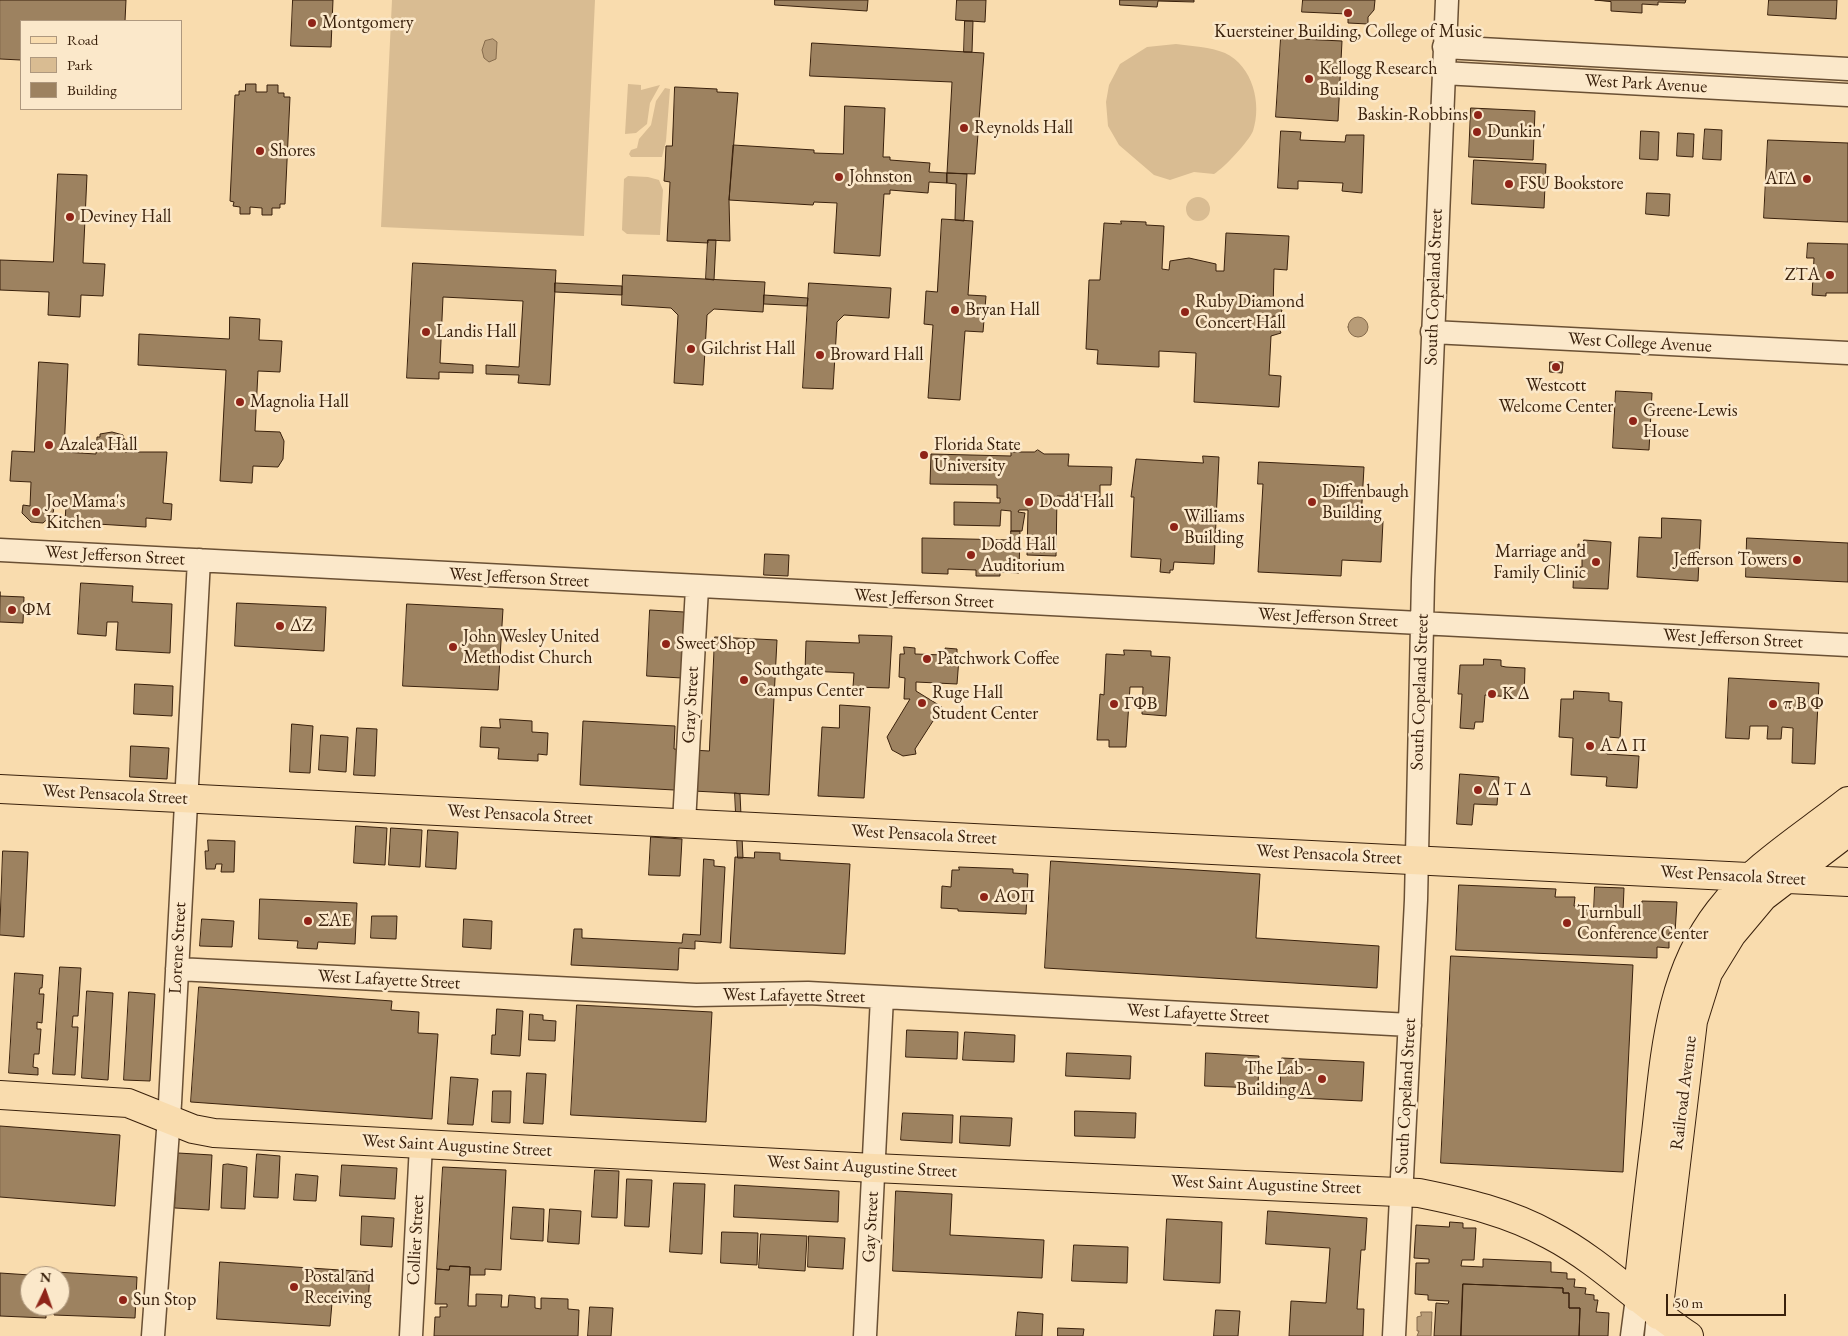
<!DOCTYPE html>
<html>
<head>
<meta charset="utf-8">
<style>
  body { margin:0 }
  #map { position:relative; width:1848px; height:1336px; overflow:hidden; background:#f9dcae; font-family:"EB Garamond",serif }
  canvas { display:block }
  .legend { position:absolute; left:20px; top:20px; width:162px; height:90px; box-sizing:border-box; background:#fbe8ca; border:1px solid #ae987e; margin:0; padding:6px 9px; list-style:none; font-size:15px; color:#3a210c }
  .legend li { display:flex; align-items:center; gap:10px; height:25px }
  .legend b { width:25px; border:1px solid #ae987e }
  .north { position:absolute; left:20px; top:1266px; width:50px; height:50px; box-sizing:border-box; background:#fbe8ca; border:1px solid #ae987e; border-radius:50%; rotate:3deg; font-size:14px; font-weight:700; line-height:20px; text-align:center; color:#3a210c }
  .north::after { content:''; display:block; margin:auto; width:18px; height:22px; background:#8f2418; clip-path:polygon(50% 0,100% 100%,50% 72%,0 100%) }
  .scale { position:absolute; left:1666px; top:1294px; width:120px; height:22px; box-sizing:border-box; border:2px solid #3a210c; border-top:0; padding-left:6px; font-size:15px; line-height:18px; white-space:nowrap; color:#3a210c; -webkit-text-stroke:4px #fbe8ca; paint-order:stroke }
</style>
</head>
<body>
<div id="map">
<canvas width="1848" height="1336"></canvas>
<ul class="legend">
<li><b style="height:6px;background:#f9dcae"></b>Road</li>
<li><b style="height:14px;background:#d9bc92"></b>Park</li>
<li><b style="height:14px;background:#9d8260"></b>Building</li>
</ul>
<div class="north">N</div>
<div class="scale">50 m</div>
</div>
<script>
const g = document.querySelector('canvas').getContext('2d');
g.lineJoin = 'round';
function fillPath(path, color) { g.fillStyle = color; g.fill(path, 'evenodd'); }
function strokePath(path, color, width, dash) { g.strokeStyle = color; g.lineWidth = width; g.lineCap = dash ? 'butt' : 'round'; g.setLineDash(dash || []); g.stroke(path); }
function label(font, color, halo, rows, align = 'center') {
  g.font = font + ' "EB Garamond",serif'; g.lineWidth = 5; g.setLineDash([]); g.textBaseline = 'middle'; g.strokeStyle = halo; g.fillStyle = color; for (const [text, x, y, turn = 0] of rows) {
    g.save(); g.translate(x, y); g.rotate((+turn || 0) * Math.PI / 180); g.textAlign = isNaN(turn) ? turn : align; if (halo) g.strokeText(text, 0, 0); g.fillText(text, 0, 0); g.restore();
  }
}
fillPath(new Path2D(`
  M392,0H595L584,236L381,227Z
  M1176,44C1192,46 1210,47 1225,53C1253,66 1262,104 1253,131C1249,141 1224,168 1214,174L1194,172L1170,180L1154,175L1119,145L1108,126L1106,102L1109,85L1120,64L1147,47Z
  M628,84L641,85V90L660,85L650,103L647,124L636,133L625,134Z
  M665,88L670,89L666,141L662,157H631L629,154L631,150L637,148L639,139L651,125L656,101Z
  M628,176L648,177L659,180L663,190L660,235L627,234L622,230L624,179Z
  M1186 209a12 12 0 1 1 24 0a12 12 0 1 1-24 0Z`), '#d9bc92');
const water = new Path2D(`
  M493,39L497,42L496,59L489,62L484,58L482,50L485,41Z
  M1348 327a10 10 0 1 1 20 0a10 10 0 1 1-20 0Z
  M1421,1312H1432L1431,1336H1417L1419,1331H1417V1317L1421,1316Z`);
fillPath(water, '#b89c77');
strokePath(water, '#866b4c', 1);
const building = new Path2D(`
  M0,0H126L125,21H21V60L0,59Z
  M293,0H333L331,47L291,46Z
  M775,0H868L867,11L775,5Z
  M957,0H986L985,22L956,20Z
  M1120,0H1194V2L1158,1L1157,7L1120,5Z
  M1303,0H1375L1374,10L1368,17V24L1348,23V14L1302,12Z
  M1595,0H1686L1685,3L1658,2V5L1642,4V13L1611,11V2Z
  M1769,0H1837L1836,19L1768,15Z
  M965,21H973L972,52H964Z
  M1281,38L1342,41L1338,121L1276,117Z
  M812,43L984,53L975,174L947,173L952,82L810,76Z
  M246,84H256V92H267V85H278V93H284V97H290L285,204H280V208H272V215H262V208L250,207V214H240V207L233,206L234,202L230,201L235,95H239V91H245Z
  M675,87L717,89V92L738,93L729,200L730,241L708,240V243L667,241L670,182L664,181L665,168L666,146H672Z
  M845,106L885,108L883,157H890V160L930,163L929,172L947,173V183L929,182L928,193L890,190V194H884L880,256L834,253L837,203L814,202L813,205L729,200L733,145L814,150V153L843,154Z
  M1471,108L1535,111L1533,160L1469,157Z
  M1705,129L1722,130L1721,160L1703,159Z
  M1281,131L1301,132L1300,140L1345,142L1346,135H1364L1362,193L1342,191L1343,183L1298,181V189L1278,188Z
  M1641,131L1659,132L1658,160L1640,159Z
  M1678,133L1694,134L1693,157L1677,156Z
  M1768,140L1848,143V222L1764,218Z
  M1474,160L1546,164L1544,208L1472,204Z
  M947,173L967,174L964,221L955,220L956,184L947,183Z
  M58,174L87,175L83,263L105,264L103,296L81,295L80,317L48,315L49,292L0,290V260L53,262Z
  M1647,193L1670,194L1669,216L1646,214Z
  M942,219L973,221L968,295L986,296L983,332L965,331L960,400L928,398L933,325L924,324L926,291L937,292Z
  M1121,221L1146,222V225L1164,226L1162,269L1169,270L1170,261L1189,258L1216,264V271H1224L1226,233L1289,236L1287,270L1274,269L1273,310L1276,307L1282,310L1279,317L1273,316L1272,329L1275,327L1279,328L1281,333L1271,336L1269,375L1281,376L1279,407L1194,402L1196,353L1159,351V367L1097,364L1098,350L1086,349L1089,280H1100L1104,223L1121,224Z
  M708,240H716L714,280L706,279Z
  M1808,243L1848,244V293H1826V296L1812,295L1814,258H1807Z
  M413,263L556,270L550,385L518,383L519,375L486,374V365L519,367L523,301L443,297L440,363L473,365V373L439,372V379L407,378Z
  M623,275L765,282L763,312L714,309L707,315L703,385L674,383L678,315L671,308L622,305Z
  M555,283L622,286V295L555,292Z
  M809,283L891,288L889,318L844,315L837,322L833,389L803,388Z
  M764,295L808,298L807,306L764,304Z
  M230,317L260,319L259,340L282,341L280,372L258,371L255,431L280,432L284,441L283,459L278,467L253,466L252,483L220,481L226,370L138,365L139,334L229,339Z
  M39,362L68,364L64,452L96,454L97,437H100V434L112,432L123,435V439H125V452H167L163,503L172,504L171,520L146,518V527L65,522L66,505H63L62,507H54L53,514L43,523L31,522L22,513L23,505L30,506L31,482L10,481L12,451L34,452Z
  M1550,362H1563L1562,373L1550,372Z
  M1616,391L1652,393L1649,450L1613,448Z
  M1038,450L1044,454H1069L1068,466L1112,467L1111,485H1100V497L1057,496L1056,556L1027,555L1028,510H1019L1018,512L1025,513L1022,531H1011V511L1001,510L1000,526L954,525V502L1000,503V498H997V485L930,484L931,454L1011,456V452H1034Z
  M1203,456L1219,457L1214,564L1174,562L1173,570H1170V573L1160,572L1161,559L1131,557L1134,497H1131L1136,459L1203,463Z
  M1259,462L1364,467L1361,520L1383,521L1381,562L1342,560L1341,576L1258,572L1263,484H1258Z
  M1662,518L1701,520L1698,581L1637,577L1639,537L1661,538Z
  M1011,531H1020L1019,573L1000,572V576H976V570L948,569V574L922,573V538L1011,540Z
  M1747,538L1848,543V582L1746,577Z
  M1584,540L1611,542L1608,589L1573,588L1574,567H1582V557H1578V544L1583,545Z
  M765,554L789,555L788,576L764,575Z
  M81,583L133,586L132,602L172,604L170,653L116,650L118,622H107L106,636L78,634Z
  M0,592V596L24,597L23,623L0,622Z
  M237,603L326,607L324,651L235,646Z
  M407,604L503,609L498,690L403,686Z
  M650,610L684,612L682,678L647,676Z
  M859,635L892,636L889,688L853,687L854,673L805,671L806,641L859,643Z
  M715,637L777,640L769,795L580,785L583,721L675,726L674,749L709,751Z
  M904,647L915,648V654L945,655V648L957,649V658H959L957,684L916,682V691L942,707L915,749L916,754L903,756L892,750L887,737L910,699H904L905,678L899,677L900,654H904Z
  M1124,650L1151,651V656L1170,657L1166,716L1142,714L1143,687H1130L1126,747H1109V740H1097L1100,694L1104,695L1106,654L1124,655Z
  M1484,659L1501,660V666L1506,667L1525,668L1524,698L1485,695L1483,722H1475L1474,729L1460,728L1462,694H1458L1460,665H1483Z
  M1729,678L1819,683L1815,764L1792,763L1793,728L1782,727L1781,739H1767L1768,726H1750L1749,739L1726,738Z
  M135,684L173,686L172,716L134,714Z
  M1574,691L1609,693V701L1622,702L1620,738L1608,737L1607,754L1639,756L1637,788L1606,786L1607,777L1571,775L1573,738L1559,737L1561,699H1573Z
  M840,705L870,707L864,798L818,796L822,727L839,728Z
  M500,719L532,721V732L548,733L547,755L538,754V761L498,759L499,748L480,747L481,727L500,728Z
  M292,724L313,726L310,773L290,772Z
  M357,728L377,729L375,776L354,775Z
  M321,735L348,737L346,772L319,770Z
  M131,746L169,748L167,779L130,777Z
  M1460,774L1499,777L1497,805L1474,804L1472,825L1457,824Z
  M735,793L740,794L743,858H738Z
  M356,826L387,828L385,865L354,863Z
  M391,828L422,830L420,867L389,865Z
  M428,830L458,832L456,869L426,867Z
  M651,837L682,839L680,876L649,875Z
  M208,840L235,841L234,872H221L222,864H216L215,869H206L205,851H208Z
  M3,851L28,852L24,937L0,935Z
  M755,852L780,853V860L850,864L845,954L730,948L735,857L754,858Z
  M704,859L714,860V866L725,867L721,943L695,941V949L679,948L678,970L571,965L574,929H582V938L682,943L683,934L700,935Z
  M1051,861L1260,874L1256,938L1379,946L1377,988L1045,968Z
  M959,867L1013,869V873L1028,874L1026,914L958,911V909L941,908L942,886L951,887L952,870H959Z
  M1459,885L1556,889L1555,897H1575L1574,906H1585V910L1632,912V908H1641L1642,901L1677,902L1675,933H1669V948L1657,947V958L1456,950Z
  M1595,887L1624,888L1623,912L1594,911Z
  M260,899L357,903L355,944L318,942L317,949L297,948L298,941L259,939Z
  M372,916H397L396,939L371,938Z
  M202,919L234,921L232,947L200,946Z
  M464,919L492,921L491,949L463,947Z
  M1451,956L1633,965L1623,1172L1441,1163Z
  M60,967L81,968L78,1016H73L72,1027H78L75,1075L53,1074Z
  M15,973L43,975L42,988H40L39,994H44L42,1023L37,1022V1029H41L39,1054H34L33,1067L38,1068V1075L9,1073Z
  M199,987L392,1001L391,1010L419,1012L418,1033L438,1034L432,1119L191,1102Z
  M87,991L113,993L108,1080L82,1078Z
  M129,992L155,994L150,1081L124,1080Z
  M577,1005L712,1012L706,1122L571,1115Z
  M497,1009L523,1011L520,1056L491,1054L492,1035H495Z
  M530,1014L543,1015V1020L556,1021L555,1041L529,1040Z
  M907,1030L958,1032L957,1059L906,1057Z
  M965,1032L1015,1035L1014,1062L963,1060Z
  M1067,1053L1131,1056L1130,1079L1066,1076Z
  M1206,1053L1259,1056L1258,1088L1205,1086Z
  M1282,1058L1364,1062L1362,1101L1280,1097Z
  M527,1073L546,1074L543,1124L524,1123Z
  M451,1077L478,1079L473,1125L448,1124Z
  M493,1091H511L510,1123L492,1122Z
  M1075,1111L1136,1113L1135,1138L1075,1136Z
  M903,1113L953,1115L952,1143L901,1140Z
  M961,1116L1012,1118L1010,1146L960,1143Z
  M0,1126L120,1135L115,1206L0,1197Z
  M178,1153L212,1155L209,1210L175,1208Z
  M257,1154L280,1156L278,1198L254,1197Z
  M228,1164L247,1167L245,1209L221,1208L223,1165Z
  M342,1165L397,1168L395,1199L340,1196Z
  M443,1167L506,1170L501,1270L485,1269V1275H470V1267L450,1266L449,1270L437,1269Z
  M595,1170L619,1171L617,1218L592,1217Z
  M296,1174L318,1176L316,1201L294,1200Z
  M627,1179L652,1180L649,1227L625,1226Z
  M674,1183L705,1184L702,1254L670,1252Z
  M735,1185L839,1191L838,1222L734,1217Z
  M896,1191L952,1194L950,1235L1044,1240L1042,1278L893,1271Z
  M513,1207L544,1209L543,1241L511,1239Z
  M550,1209L581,1211L579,1244L548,1242Z
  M1268,1211L1367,1218L1365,1250H1361L1357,1309H1364L1363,1336H1289L1291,1301L1326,1303L1330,1248L1266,1244Z
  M362,1216L394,1218L392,1247L361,1245Z
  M1167,1219L1222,1222L1220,1283L1164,1280Z
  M1450,1222L1463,1223V1228H1476L1474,1260H1462L1461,1266L1483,1267V1259L1551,1262V1272L1567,1273V1279H1575L1574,1287L1586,1288L1585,1294L1594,1295V1300H1598L1596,1312L1609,1313L1608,1336H1579L1580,1308H1569V1293H1563V1288L1463,1284L1461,1336H1434L1436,1303L1448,1304L1449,1301L1428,1300V1295L1415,1294L1416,1263H1429V1259L1414,1258L1416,1225L1449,1227Z
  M722,1232L758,1233L757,1265L721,1263Z
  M761,1234L807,1236L805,1271L759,1268Z
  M809,1236L845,1238L843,1269L808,1267Z
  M1074,1245L1128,1247L1127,1283L1072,1281Z
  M220,1262L370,1272L368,1305L332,1303L330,1326L217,1319Z
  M450,1266L470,1267L468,1306H476V1294L502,1295L501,1307H508L509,1295L535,1297V1308L541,1309V1298L568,1299V1309L579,1310L578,1336H434L435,1317H440V1307H447V1304H435L437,1269L449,1270Z
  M56,1272L137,1277L135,1318L54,1315V1307H46V1318L0,1316V1273L45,1276H30V1306H60V1276H56Z
  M1463,1284L1563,1288V1293H1569V1308H1580L1579,1336H1461Z
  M590,1307L613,1308L611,1336H588Z
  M1216,1310L1240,1311L1238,1336H1214Z
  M1018,1312L1043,1314L1042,1336H1016Z
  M1058,1328L1084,1329L1083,1336H1058Z`);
fillPath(building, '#9d8260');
strokePath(building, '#3a210c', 1);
const minor = new Path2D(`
  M1444,47L1848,69
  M1443,73L1848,95
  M1432,332L1848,353
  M0,550L1848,645
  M684,823L697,588
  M177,969L696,995L808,993L1410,1025
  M153,1336L170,1103L199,560
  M411,1336L421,1145
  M865,1336L882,997
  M1394,1336L1416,900L1423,580L1447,0
  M1632,1336L1637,1298
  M1656,1336L1658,1315`);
const major = new Path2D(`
  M0,789L1848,882
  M0,1095L128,1103L193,1129L214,1133L874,1168L1419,1193C1464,1202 1508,1212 1550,1235C1600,1261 1641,1304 1689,1336
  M1637,1298C1643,1243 1649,1188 1656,1133C1665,1055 1669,975 1719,911C1754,866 1804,836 1848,801
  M1658,1315L1693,1021L1708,973L1732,934L1763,897L1848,832`);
strokePath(minor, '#6a5034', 25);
strokePath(major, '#3a210c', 30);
strokePath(minor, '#fbe8ca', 22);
strokePath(major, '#f9dcae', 28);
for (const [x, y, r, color] of [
  [1348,13,5,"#8f2418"],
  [312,23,5,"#8f2418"],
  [1309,79,5,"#8f2418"],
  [1478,115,5,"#8f2418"],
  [964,128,5,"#8f2418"],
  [1477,132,5,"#8f2418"],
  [260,151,5,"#8f2418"],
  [839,177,5,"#8f2418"],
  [1807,179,5,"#8f2418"],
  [1509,184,5,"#8f2418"],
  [70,217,5,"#8f2418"],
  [1830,275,5,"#8f2418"],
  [955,310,5,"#8f2418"],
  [1185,312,5,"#8f2418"],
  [426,332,5,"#8f2418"],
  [691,349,5,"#8f2418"],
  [820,355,5,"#8f2418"],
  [1556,367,5,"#8f2418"],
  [240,402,5,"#8f2418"],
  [1633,421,5,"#8f2418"],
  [49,445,5,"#8f2418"],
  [924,455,5,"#8f2418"],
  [1029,502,5,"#8f2418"],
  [1312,502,5,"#8f2418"],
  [36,512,5,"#8f2418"],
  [1174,527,5,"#8f2418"],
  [971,555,5,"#8f2418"],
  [1797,560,5,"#8f2418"],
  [1596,562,5,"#8f2418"],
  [12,610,5,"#8f2418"],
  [280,626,5,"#8f2418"],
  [666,644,5,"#8f2418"],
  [453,647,5,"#8f2418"],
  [927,659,5,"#8f2418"],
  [744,680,5,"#8f2418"],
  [1492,694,5,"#8f2418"],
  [922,703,5,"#8f2418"],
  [1114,704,5,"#8f2418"],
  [1773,704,5,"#8f2418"],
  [1590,746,5,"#8f2418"],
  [1478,790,5,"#8f2418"],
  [984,897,5,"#8f2418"],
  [308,921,5,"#8f2418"],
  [1567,923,5,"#8f2418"],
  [1322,1079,5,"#8f2418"],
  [294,1287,5,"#8f2418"],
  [123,1300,5,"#8f2418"]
]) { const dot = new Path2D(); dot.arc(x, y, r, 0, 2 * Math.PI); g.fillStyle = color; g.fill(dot); strokePath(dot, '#fbe8ca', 2); }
label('18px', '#3a210c', '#fbe8ca', [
  ["Montgomery",322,23],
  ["Kuersteiner Building, College of Music",1348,32,"center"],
  ["Kellogg Research",1319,69],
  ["Building",1319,90],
  ["Baskin-Robbins",1468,115,"right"],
  ["Reynolds Hall",974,128],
  ["Dunkin'",1487,132],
  ["Shores",270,151],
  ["Johnston",849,177],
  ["ΑΓΔ",1797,179,"right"],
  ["FSU Bookstore",1519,184],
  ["Deviney Hall",80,217],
  ["ΖΤΑ",1820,275,"right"],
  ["Ruby Diamond",1195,302],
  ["Concert Hall",1195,323],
  ["Bryan Hall",965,310],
  ["Landis Hall",436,332],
  ["Gilchrist Hall",701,349],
  ["Broward Hall",830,355],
  ["Westcott",1556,386,"center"],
  ["Welcome Center",1556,407,"center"],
  ["Magnolia Hall",250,402],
  ["Greene-Lewis",1643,411],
  ["House",1643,432],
  ["Azalea Hall",59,445],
  ["Florida State",934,445],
  ["University",934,466],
  ["Diffenbaugh",1322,492],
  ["Building",1322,513],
  ["Joe Mama's",46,502],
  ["Kitchen",46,523],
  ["Dodd Hall",1039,502],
  ["Williams",1184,517],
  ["Building",1184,538],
  ["Dodd Hall",981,545],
  ["Auditorium",981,566],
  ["Marriage and",1586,552,"right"],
  ["Family Clinic",1586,573,"right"],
  ["Jefferson Towers",1787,560,"right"],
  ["ΦΜ",22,610],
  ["ΔΖ",290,626],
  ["John Wesley United",463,637],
  ["Methodist Church",463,658],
  ["Sweet Shop",676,644],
  ["Patchwork Coffee",937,659],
  ["Southgate",754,670],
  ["Campus Center",754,691],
  ["Ruge Hall",932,693],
  ["Student Center",932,714],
  ["Κ Δ",1502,694],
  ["ΓΦΒ",1124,704],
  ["π Β Φ",1783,704],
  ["Α Δ Π",1600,746],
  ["Δ Τ Δ",1488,790],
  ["ΑΟΠ",994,897],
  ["Turnbull",1577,913],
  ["Conference Center",1577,934],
  ["ΣΑΕ",318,921],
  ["The Lab -",1312,1069,"right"],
  ["Building A",1312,1090,"right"],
  ["Postal and",304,1277],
  ["Receiving",304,1298],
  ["Sun Stop",133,1300]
], 'left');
label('18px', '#3a210c', '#fbe8ca', [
  ["West Park Avenue",1646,84,3],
  ["South Copeland Street",1434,287,-88],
  ["West College Avenue",1640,343,3],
  ["West Jefferson Street",115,556,3],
  ["West Jefferson Street",519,578,3],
  ["West Jefferson Street",924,599,3],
  ["West Jefferson Street",1328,618,3],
  ["West Jefferson Street",1733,639,3],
  ["South Copeland Street",1420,692,-88],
  ["Gray Street",691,705,-87],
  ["West Pensacola Street",115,795,3],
  ["West Pensacola Street",520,815,3],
  ["West Pensacola Street",924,835,3],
  ["West Pensacola Street",1329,855,3],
  ["West Pensacola Street",1733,876,3],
  ["Lorene Street",178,948,-87],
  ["West Lafayette Street",389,980,3],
  ["West Lafayette Street",794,996,1],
  ["West Lafayette Street",1198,1014,3],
  ["Railroad Avenue",1684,1093,-83],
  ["South Copeland Street",1406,1096,-87],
  ["West Saint Augustine Street",457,1146,3],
  ["West Saint Augustine Street",862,1167,3],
  ["West Saint Augustine Street",1266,1185,2],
  ["Gay Street",871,1227,-87],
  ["Collier Street",416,1240,-87]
]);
</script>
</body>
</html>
